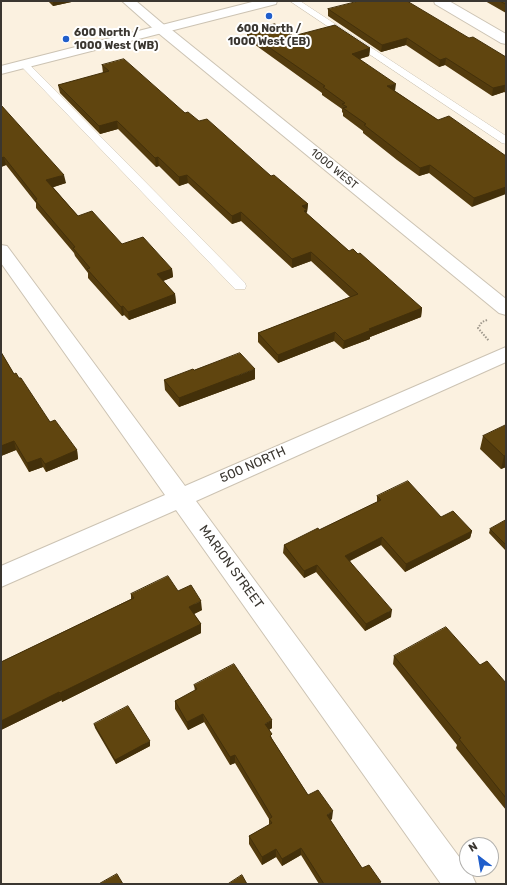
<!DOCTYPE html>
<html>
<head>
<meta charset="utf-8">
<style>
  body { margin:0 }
  #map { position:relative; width:507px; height:885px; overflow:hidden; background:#fbf1e0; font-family:Rubik,sans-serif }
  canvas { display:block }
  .frame { position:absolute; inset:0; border:2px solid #3a3630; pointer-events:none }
  .north { position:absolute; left:459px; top:837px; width:40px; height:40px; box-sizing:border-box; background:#fff; border:1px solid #b0afac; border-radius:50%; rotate:329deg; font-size:11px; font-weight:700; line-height:16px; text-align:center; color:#3a3630 }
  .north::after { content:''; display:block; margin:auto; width:14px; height:18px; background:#205ecb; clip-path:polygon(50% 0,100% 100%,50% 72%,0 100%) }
</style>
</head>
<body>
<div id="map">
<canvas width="507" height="885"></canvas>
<div class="frame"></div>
<div class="north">N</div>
</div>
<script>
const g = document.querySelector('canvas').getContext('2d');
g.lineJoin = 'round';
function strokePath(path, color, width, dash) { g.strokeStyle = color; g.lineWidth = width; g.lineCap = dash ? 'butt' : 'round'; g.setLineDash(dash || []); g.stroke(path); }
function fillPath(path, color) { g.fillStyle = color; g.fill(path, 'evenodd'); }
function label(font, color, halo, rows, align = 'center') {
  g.font = font + ' Rubik,sans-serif'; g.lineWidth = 4; g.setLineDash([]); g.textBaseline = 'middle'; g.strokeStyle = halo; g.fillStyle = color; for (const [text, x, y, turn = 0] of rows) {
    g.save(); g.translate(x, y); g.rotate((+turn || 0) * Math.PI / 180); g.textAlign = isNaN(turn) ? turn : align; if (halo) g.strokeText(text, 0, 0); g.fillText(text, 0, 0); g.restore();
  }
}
const service = new Path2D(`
  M290,1H300L506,136V144L502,143Z
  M24,61L27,62L245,283L246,286L245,289H235L21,66L19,64L21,62Z`);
const minor = new Path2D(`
  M122,1H136L169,29L167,32H157Z
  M434,1H449L506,34V44L501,43L435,4Z
  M1,245L7,246L185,486L506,347V362L196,501L471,873L476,884H441L176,510L1,587V566L165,495L1,263Z`);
const tertiary = new Path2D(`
  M162,25L167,26L506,299V315L499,313L157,32L155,29L157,26Z`);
const secondary = new Path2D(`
  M256,1H277L276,4L1,74V66Z`);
strokePath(service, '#ccc3b3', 1);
strokePath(minor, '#ccc3b3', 2);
strokePath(tertiary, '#ccc3b3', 2);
strokePath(secondary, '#ccc3b3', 2);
strokePath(new Path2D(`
  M487,320L482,322L478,328L489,341`), '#9f988c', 2, [1.5, 1.5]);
fillPath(service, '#fff');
fillPath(minor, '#fff');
fillPath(tertiary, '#fff');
fillPath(secondary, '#fff');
fillPath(new Path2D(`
  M48,1H76L53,6Z
  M485,1H506V13Z
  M328,9L469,38L506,57V93L504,92L492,96L445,65L439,67L406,45L381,52L328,16Z
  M247,32L293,36L370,48L369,56L360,59L395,91L438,120L506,156L472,207L429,173L419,176L397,160L363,133V131L343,116V113L342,112V109L322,95V93L247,39Z
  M102,65L185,113L199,121L308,204L307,212L306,213L349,251L422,308L421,317L370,337V339L343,349L334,341L278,363L258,342V333L350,297L311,261L292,268L241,221L232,224L188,183L179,186L159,166L156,167L118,129L100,134L60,93L58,85L103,73Z
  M1,105L66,183L53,187L78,216L122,244L172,269L173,277L163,281L175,294L176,303L129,320L124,315L122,316L88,278V273L75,256L74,253L36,208V203L6,165L1,167Z
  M1,352L14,374L50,422L77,450L78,459L46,472L43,467L29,472L16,450L1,456Z
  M194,370L255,379L179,407L165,390L164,380Z
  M506,425V467L501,469L480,449L483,436Z
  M377,496L441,517L472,531L470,538L405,572L381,545L350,561L391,617L365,631L316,572L304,578L283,553L284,545L319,530L377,502Z
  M506,520V551L489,533L490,529Z
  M178,591L202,610L194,614L201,624V633L62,702V700L1,730V662L131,599V594Z
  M394,656L480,665L506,683V810L456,748L457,745L393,664Z
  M194,685L272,728L269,730L272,739L308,795L332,819L330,820L362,868L380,884H319L301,855L282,866L276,857L262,865L249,844V836L269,825V819L235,763L230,765L204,722L188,730L175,709V701L195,691Z
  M94,724L150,746L116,764L95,728Z`), '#533b0d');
fillPath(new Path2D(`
  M53,1H76L53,6Z
  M407,38L406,45L381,52L382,45Z
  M370,48L369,56L352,61V54Z
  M446,58L445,65L439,67L440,60Z
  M396,84L395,91L387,86Z
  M505,84L504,92L492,96L493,88Z
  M117,121L118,129L100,134L99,126Z
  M4,157L6,165L1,167V158Z
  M158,157L159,166L156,167L155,158Z
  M430,165L429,173L419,176L420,168Z
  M64,175L66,183L48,189L46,180Z
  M187,175L188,183L179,186V177Z
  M506,179V194L472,207L474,198Z
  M308,204L307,212L306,213V218L302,206Z
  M241,212V221L232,224V216Z
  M311,252V261L292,268V259Z
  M172,269L173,277L158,283L157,274Z
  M175,294L176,303L129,320L128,312Z
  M123,306L124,315L122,316L121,307Z
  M422,308L421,317L370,337V339L343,349L344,341L369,329Z
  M335,332L334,341L278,363V355Z
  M255,369V379L179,407V398Z
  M14,441L16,450L1,456V446Z
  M77,450L78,459L46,472L45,464Z
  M506,455V467L501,469L504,456Z
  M41,458L43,467L29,472L27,463Z
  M472,531L470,538L405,572L406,564Z
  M382,537L381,545L345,563V556Z
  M317,565L316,572L304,578V571Z
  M201,601L202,610L190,616L189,607Z
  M392,610L391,617L365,631L366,624Z
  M201,624V633L62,702L60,693Z
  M59,692L62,700L1,730V721Z
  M203,714L204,722L188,730L187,722Z
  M272,720V728L265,732V724Z
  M150,741V746L116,764L115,760Z
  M235,755V763L230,765V757Z
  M333,811L332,819L326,823L327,815Z
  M301,848V855L282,866V859Z
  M276,849V857L262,865V857Z`), '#43300a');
const building = new Path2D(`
  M359,1H407L469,38L473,37L506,57V85L493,88L446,58L440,60L407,38L382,45L328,9Z
  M500,1H506V4Z
  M275,24L293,36L335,25L370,48L352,54L396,84L387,86L438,120L449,116L506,156V179L505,180L506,181V187L474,198L430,165L420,168L364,125L366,124L343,108L347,107L342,104L345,103L323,87L325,86L247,32Z
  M124,59L185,113L188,112L199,121L207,119L271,176L274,175L308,204L302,206L307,210L304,211L349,251L353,249L358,254L360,253L422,308L369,329L371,330L344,341L335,332L278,355L258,333L358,294L311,252L292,259L241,212L232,216L187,175L179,177L158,157L155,158L117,121L99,126L58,85L109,71L102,65Z
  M1,105L64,175L46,180L78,216L92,211L122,244L143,237L172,269L157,274L175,294L128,312L123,306L121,307L87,269L90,268L73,248L75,247L35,200L37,199L4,157L1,158Z
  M1,352L14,374L16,373L19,378H21L50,422L55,420L77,450L45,464L41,458L27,463L14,441L1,446Z
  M240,353L255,369L179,398L164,380L193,369L194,370Z
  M506,425V455L504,456L483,436Z
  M408,481L441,517L453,511L472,531L406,564L382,537L345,556L392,610L366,624L317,565L304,571L284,545L318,528L319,530L381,500L377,496Z
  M506,520V545L490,529Z
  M168,576L178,591L191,585L201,601L189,607L201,624L60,693L59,692L1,721V662L134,598L131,594Z
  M446,627L480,665L487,661L506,683V692H505L506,693V798L459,739L461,738L394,656Z
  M234,664L272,720L265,724L272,734L270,736L308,795L318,790L333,811L327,815L362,868L369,865L381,882L377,884H324L301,848L282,859L276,849L262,857L249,836L272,823L269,819L272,817L235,755L230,757L203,714L187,722L175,701L197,689L194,685Z
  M128,706L150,741L115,760L94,724Z
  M117,874L123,884H99Z
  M242,875L247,884H228Z`);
fillPath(building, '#60450f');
strokePath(building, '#43300a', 1);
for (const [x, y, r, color] of [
  [269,16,4,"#205ecb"],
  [66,39,4,"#205ecb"]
]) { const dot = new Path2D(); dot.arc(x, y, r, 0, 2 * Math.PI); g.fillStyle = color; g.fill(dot); strokePath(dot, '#fff', 1.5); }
label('bold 11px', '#3a3630', '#fff', [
  ["600 North /",269,29],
  ["1000 West (EB)",269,42],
  ["600 North /",74,33,"left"],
  ["1000 West (WB)",74,46,"left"]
]);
label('11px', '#3a3630', '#fff', [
  ["1000 WEST",334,169,39]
]);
label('13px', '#3a3630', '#fff', [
  ["500 NORTH",253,465,-24],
  ["MARION STREET",231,567,54]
]);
</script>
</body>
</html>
